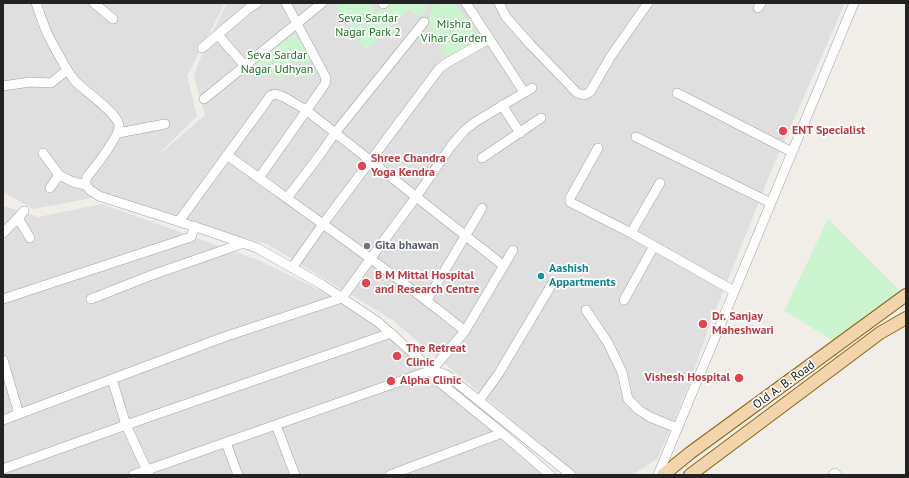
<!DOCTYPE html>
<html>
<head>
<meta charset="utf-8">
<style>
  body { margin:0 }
  #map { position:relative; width:909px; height:478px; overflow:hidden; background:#f1eeea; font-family:"PT Sans",sans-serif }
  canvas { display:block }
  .frame { position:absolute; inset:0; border:4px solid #222; pointer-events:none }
</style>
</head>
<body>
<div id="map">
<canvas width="909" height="478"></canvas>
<div class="frame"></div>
</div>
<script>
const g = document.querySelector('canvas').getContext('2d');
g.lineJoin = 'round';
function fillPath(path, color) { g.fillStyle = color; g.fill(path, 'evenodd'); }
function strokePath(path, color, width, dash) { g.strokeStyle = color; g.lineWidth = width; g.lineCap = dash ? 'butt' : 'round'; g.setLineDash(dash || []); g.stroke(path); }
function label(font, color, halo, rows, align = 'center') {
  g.font = font + ' "PT Sans",sans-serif'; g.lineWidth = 3.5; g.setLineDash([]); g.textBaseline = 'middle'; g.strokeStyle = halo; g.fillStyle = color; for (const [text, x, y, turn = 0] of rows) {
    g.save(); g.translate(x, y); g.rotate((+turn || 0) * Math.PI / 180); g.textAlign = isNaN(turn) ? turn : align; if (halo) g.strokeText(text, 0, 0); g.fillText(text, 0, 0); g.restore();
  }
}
fillPath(new Path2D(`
  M3,3H225L187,76L197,116L153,160L205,115L194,76L199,61L227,3H845L770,174L709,327L687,390L657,459L632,475H578L391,319L267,244L106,201L115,193L67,203L33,209L3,192Z
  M102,204L258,260L346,303L380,328L545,475H3V206L38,217Z`), '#e0dfdf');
fillPath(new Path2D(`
  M335,3H368L377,12L390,3H427L422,17L408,10L365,51Z
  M434,3H455L480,40L447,57L428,21Z
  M294,34L313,58L304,65L295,59L282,79L258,68L250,66Z
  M828,219L901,292L834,341L784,311Z`), '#cdf4d0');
const minor = new Path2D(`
  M36,3C40,14 44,27 49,37C53,45 57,52 61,59C65,67 70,75 76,82C85,91 117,113 119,125C120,136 95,167 87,177L86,181V185
  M94,3L113,19
  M466,3L524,92
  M499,3L506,17L530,44L577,93L584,95L590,92L611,56L648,3
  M383,4L385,3
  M758,8L761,3
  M218,35L245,66
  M202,48L248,9L257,3
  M3,86L30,82L51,83L67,70
  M677,93L792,152
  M204,99L322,3
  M502,105L520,133
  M118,133L165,124
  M636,137L771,203
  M598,148L570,198V202L631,233L734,291
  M43,153L59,175L73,182L86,185L90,190L99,196L208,231L257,248L321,284L378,322L432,370L438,381L502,433L550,475
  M227,155C307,213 388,269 465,331
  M482,158L541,118
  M259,178L325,84L326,78L286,3
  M50,188L59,175
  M287,198L319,156L335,133L424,22
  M18,218L30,238
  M179,221L266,102L270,96L275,94L284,97L306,110L504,266
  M3,233L18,218L24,211
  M631,233L660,183
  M292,268L323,224L439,69L445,64L489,39
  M3,299L191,237L195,226
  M91,299L152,275L244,243
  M427,300L482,208
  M624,300L654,246
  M586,310L608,343L622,372L628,399L639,410L650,417L677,428
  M3,360L19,414
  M432,370L447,375L571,475
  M112,379L126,425L149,475
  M479,401L499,373L552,284
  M3,420L224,337L342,298L371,258L416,197L451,146L465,130L475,122L532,88
  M276,425L295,475
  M226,443L238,475
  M3,469L126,425L391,333
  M133,475L432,370L465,331L513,250
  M390,475L502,433
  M658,475L854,3
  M833,475L835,473L837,475`);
const major = new Path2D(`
  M663,475L690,453L906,295
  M690,475L880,333L906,318`);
strokePath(minor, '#a3a3a3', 10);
strokePath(major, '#8e6411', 14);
strokePath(minor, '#fff', 9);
strokePath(major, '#f2d4ad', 12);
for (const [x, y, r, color] of [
  [783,131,5,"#e0444e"],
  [362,166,5,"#e0444e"],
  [367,246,4,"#6b7280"],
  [541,276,4,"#0f9aa8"],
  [366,283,5,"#e0444e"],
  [703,324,5,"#e0444e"],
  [397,356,5,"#e0444e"],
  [739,378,5,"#e0444e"],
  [391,381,5,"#e0444e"]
]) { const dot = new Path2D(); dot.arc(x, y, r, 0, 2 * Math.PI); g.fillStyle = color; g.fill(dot); strokePath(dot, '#fff', 1.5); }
label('12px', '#197720', '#fff', [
  ["Seva Sardar",368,19],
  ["Nagar Park 2",368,33],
  ["Mishra",454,25],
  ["Vihar Garden",454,39],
  ["Seva Sardar",277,56],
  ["Nagar Udhyan",277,70]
]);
label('bold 12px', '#be3a42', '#fff', [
  ["ENT Specialist",792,131],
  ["Shree Chandra",371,159],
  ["Yoga Kendra",371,173],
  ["B M Mittal Hospital",375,276],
  ["and Research Centre",375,290],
  ["Dr. Sanjay",712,317],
  ["Maheshwari",712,331],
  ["The Retreat",406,349],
  ["Clinic",406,363],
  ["Vishesh Hospital",730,378,"right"],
  ["Alpha Clinic",400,381]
], 'left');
label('bold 12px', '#5b616d', '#fff', [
  ["Gita bhawan",375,246]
], 'left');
label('bold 12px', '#0d838f', '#fff', [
  ["Aashish",549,269],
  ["Appartments",549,283]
], 'left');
label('12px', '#222', '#fff', [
  ["Old A. B. Road",784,385,-36]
]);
</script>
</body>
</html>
